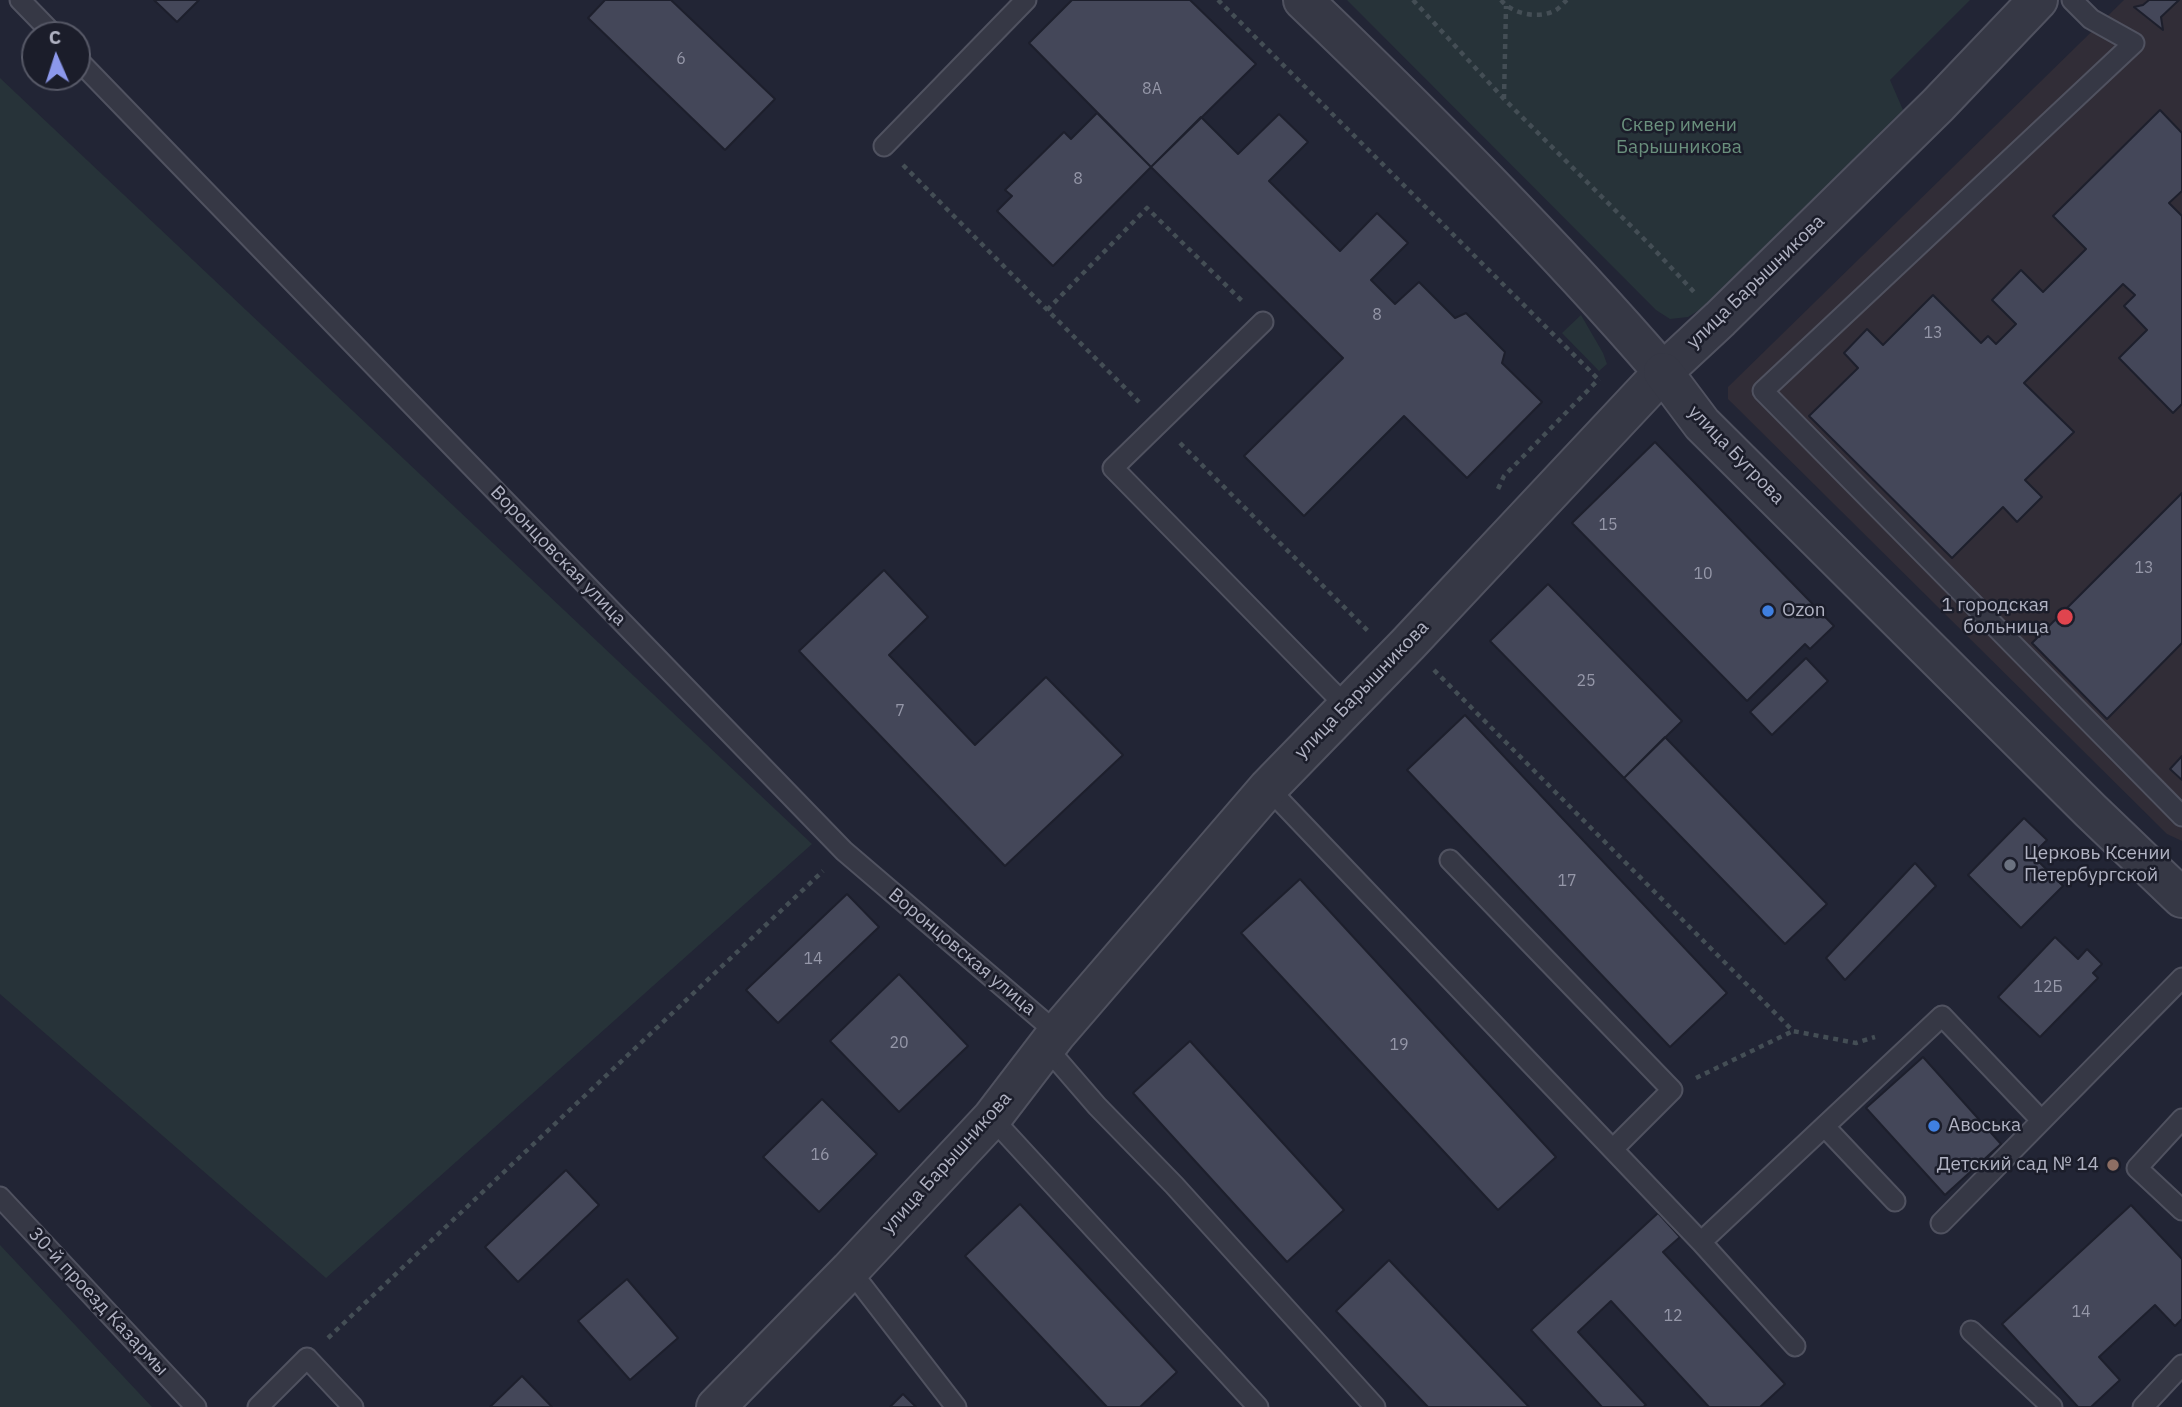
<!DOCTYPE html>
<html>
<head>
<meta charset="utf-8">
<style>
  body { margin:0 }
  #map { position:relative; width:2182px; height:1407px; overflow:hidden; background:#222535; font-family:"IBM Plex Sans",sans-serif }
  canvas { display:block }
  .north { position:absolute; left:21px; top:21px; width:70px; height:70px; box-sizing:border-box; background:#1b1d2a; border:2px solid #575967; border-radius:50%; rotate:357deg; font-size:19px; font-weight:700; line-height:28px; text-align:center; color:#b0b2c2 }
  .north::after { content:''; display:block; margin:auto; width:24px; height:32px; background:#8c98eb; clip-path:polygon(50% 0,100% 100%,50% 72%,0 100%) }
</style>
</head>
<body>
<div id="map">
<canvas width="2182" height="1407"></canvas>
<div class="north">С</div>
</div>
<script>
const g = document.querySelector('canvas').getContext('2d');
g.lineJoin = 'round';
function fillPath(path, color) { g.fillStyle = color; g.fill(path, 'evenodd'); }
function strokePath(path, color, width, dash) { g.strokeStyle = color; g.lineWidth = width; g.lineCap = dash ? 'butt' : 'round'; g.setLineDash(dash || []); g.stroke(path); }
function label(font, color, halo, rows, align = 'center') {
  g.font = font + ' "IBM Plex Sans",sans-serif'; g.lineWidth = 5; g.setLineDash([]); g.textBaseline = 'middle'; g.strokeStyle = halo; g.fillStyle = color; for (const [text, x, y, turn = 0] of rows) {
    g.save(); g.translate(x, y); g.rotate((+turn || 0) * Math.PI / 180); g.textAlign = isNaN(turn) ? turn : align; if (halo) g.strokeText(text, 0, 0); g.fillText(text, 0, 0); g.restore();
  }
}
fillPath(new Path2D(`
  M2124,0H2182V841L2167,834L1728,399V387Z`), '#312d37');
fillPath(new Path2D(`
  M1347,0H1970L1890,80L1903,110L1701,309L1688,317L1670,319L1656,310Z
  M0,78L812,844L326,1278L0,994Z
  M1581,315L1603,353L1607,364L1599,371L1562,333Z
  M0,1245L152,1407H0Z`), '#273339');
const building = new Path2D(`
  M154,0H199L177,22Z
  M605,0H671L775,99L725,150L588,18Z
  M1072,0H1190L1256,64L1151,167L1029,43Z
  M2149,0H2179L2161,17L2163,30L2134,7L2143,5Z
  M2160,110L2182,133V191L2169,203L2182,216V404L2173,413L2119,358L2147,330L2124,306L2135,295L2123,284L2024,383L2074,432L2025,480L2042,497L2017,522L2003,507L1952,558L1809,416L1858,368L1844,353L1867,329L1883,345L1933,295L1981,343L1988,336L1996,344L2016,324L1992,300L2021,270L2043,292L2086,249L2053,216Z
  M1097,113L1151,167L1053,266L997,211L1012,196L1005,190L1064,132L1071,139Z
  M1279,114L1308,142L1269,181L1340,251L1377,213L1408,243L1371,280L1395,304L1419,282L1455,318L1466,313L1505,352L1502,363L1542,402L1467,478L1404,416L1304,516L1244,456L1343,358L1151,167L1201,117L1238,154Z
  M1655,442L1834,626L1810,649L1805,644L1747,701L1572,523Z
  M2182,493V643L2107,719L2032,643Z
  M884,570L928,617L889,655L975,745L1046,677L1123,755L1005,866L799,651Z
  M1548,584L1682,721L1624,778L1490,641Z
  M1806,658L1828,681L1772,735L1750,712Z
  M1465,715L1727,993L1670,1047L1407,770Z
  M1665,737L1827,904L1785,944L1624,778Z
  M2182,756V780L2170,769Z
  M2024,818L2047,840L2032,855L2063,886L2021,928L1968,875Z
  M1915,863L1936,886L1845,980L1826,958Z
  M1300,879L1556,1157L1498,1210L1241,933Z
  M847,894L879,927L778,1023L746,990Z
  M2055,937L2078,959L2087,949L2102,964L2093,973L2098,978L2040,1037L1998,997Z
  M899,974L968,1046L899,1112L830,1041Z
  M1190,1041L1344,1210L1287,1262L1133,1093Z
  M1923,1057L2001,1144L1945,1195L1866,1108Z
  M822,1099L877,1154L819,1212L763,1157Z
  M566,1170L599,1205L518,1282L485,1247Z
  M1020,1204L1177,1372L1140,1407H1107L965,1256Z
  M2131,1205L2182,1259V1319L2175,1326L2155,1305L2099,1357L2120,1380L2091,1407H2078L2002,1324Z
  M1658,1213L1680,1237L1663,1252L1785,1384L1760,1407H1709L1611,1301L1578,1332L1646,1405L1643,1407H1602L1531,1330Z
  M1389,1260L1529,1407H1428L1336,1311Z
  M627,1279L678,1338L630,1380L578,1321Z
  M522,1376L552,1407H490Z
  M903,1394L916,1407H890Z`);
fillPath(building, '#444759');
strokePath(building, '#1d1f2c', 2);
const service = new Path2D(`
  M20,0L54,35
  M2072,0L2091,19L2134,43L1763,391L2182,816
  M77,59L844,851L1057,1033
  M884,146L1026,0
  M1263,322L1113,468L1347,707
  M1268,788L1701,1242
  M1450,860L1672,1090L1613,1149
  M1046,1047L1097,1106L1174,1185L1375,1407
  M992,1118L1258,1407
  M2182,1119L2137,1168L2182,1210
  M1825,1127L1895,1201
  M0,1197L196,1407
  M1941,1223L2182,978
  M850,1270L956,1407
  M1971,1331L2052,1407
  M1795,1346L1701,1242L1942,1016L2041,1120
  M258,1407L307,1358L353,1407
  M2143,1407L2182,1365`);
const minor = new Path2D(`
  M1303,0C1427,119 1550,241 1663,372
  M716,1407L850,1270L992,1118L1057,1033L1268,788L1408,644L1663,372L1720,319L1938,105L2038,0`);
const tertiary = new Path2D(`
  M1663,372L1702,424L2090,810L2182,898`);
strokePath(service, '#505260', 23);
strokePath(minor, '#505260', 42);
strokePath(tertiary, '#505260', 42);
strokePath(new Path2D(`
  M1218,0L1599,380
  M1413,0L1504,99L1649,244L1694,292
  M1501,0C1512,14 1538,19 1554,11C1559,9 1563,3 1567,0
  M1504,99L1506,6
  M903,165L1139,402
  M1047,310L1147,208L1242,301
  M1180,443L1369,632
  M1498,489L1504,476L1599,379
  M1434,670L1793,1031L1856,1043L1875,1037
  M1696,1078L1793,1031
  M328,1338L823,871`), '#444e55', 4.5, [5, 5]);
strokePath(service, '#363845', 19);
strokePath(minor, '#363845', 38);
strokePath(tertiary, '#363845', 38);
for (const [x, y, r, color] of [
  [1768,611,7,"#3f7fe0"],
  [2065,617,9,"#e0444e"],
  [2010,865,7,"#6b7280"],
  [1934,1126,7,"#3f7fe0"],
  [2113,1165,7,"#8d6e63"]
]) { const dot = new Path2D(); dot.arc(x, y, r, 0, 2 * Math.PI); g.fillStyle = color; g.fill(dot); strokePath(dot, '#1b1d2a', 2.5); }
label('16px', '#9597a8', null, [
  ["6",681,59],
  ["8А",1152,89],
  ["8",1078,179],
  ["8",1377,315],
  ["13",1933,333],
  ["15",1608,525],
  ["13",2144,568],
  ["10",1703,574],
  ["25",1586,681],
  ["7",900,711],
  ["17",1567,881],
  ["14",813,959],
  ["12Б",2048,987],
  ["20",899,1043],
  ["19",1399,1045],
  ["16",820,1155],
  ["14",2081,1312],
  ["12",1673,1316]
]);
label('19px', '#6a907d', '#1b1d2a', [
  ["Сквер имени",1679,126],
  ["Барышникова",1679,148]
]);
label('19px', '#b0b2c2', '#1b1d2a', [
  ["улица Барышникова",1756,282,-44],
  ["улица Бугрова",1736,455,46],
  ["Воронцовская улица",558,556,46],
  ["улица Барышникова",1362,690,-46],
  ["Воронцовская улица",962,952,40],
  ["улица Барышникова",947,1163,-48],
  ["30-й проезд Казармы",98,1302,47]
]);
label('19px', '#b0b2c2', '#1b1d2a', [
  ["1 городская",2049,606,"right"],
  ["больница",2049,628,"right"],
  ["Ozon",1782,611],
  ["Церковь Ксении",2024,854],
  ["Петербургской",2024,876],
  ["Авоська",1948,1126],
  ["Детский сад № 14",2099,1165,"right"]
], 'left');
</script>
</body>
</html>
